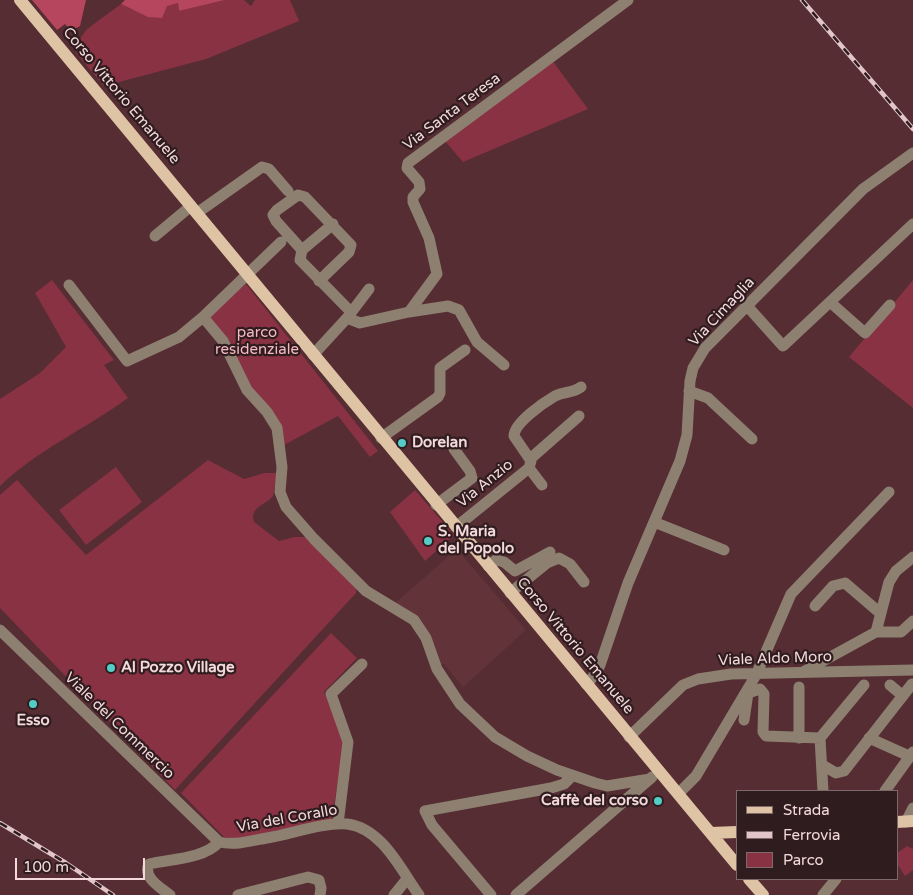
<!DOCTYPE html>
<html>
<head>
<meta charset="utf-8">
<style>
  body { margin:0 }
  #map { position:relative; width:913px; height:895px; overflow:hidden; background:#552d33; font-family:"Varela Round",sans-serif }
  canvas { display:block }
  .legend { position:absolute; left:736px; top:790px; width:162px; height:90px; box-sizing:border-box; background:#2f1c1e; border:1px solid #7e686a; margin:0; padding:6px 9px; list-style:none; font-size:15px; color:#f4d9dc }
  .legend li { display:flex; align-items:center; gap:10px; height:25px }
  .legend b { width:25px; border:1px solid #7e686a }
  .scale { position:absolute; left:15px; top:858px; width:130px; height:22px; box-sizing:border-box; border:2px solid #f4d9dc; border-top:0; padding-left:6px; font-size:15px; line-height:18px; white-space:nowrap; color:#f4d9dc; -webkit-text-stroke:4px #2f1c1e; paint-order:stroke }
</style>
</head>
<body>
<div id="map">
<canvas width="913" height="895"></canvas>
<ul class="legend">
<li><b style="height:6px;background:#dec4a5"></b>Strada</li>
<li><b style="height:6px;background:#e1c5c8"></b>Ferrovia</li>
<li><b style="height:14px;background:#883243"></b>Parco</li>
</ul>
<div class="scale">100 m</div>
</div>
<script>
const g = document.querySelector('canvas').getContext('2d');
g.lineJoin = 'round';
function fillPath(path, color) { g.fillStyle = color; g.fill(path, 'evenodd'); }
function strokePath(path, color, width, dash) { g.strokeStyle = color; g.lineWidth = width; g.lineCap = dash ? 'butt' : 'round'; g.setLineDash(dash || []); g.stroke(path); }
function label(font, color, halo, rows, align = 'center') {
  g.font = font + ' "Varela Round",sans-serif'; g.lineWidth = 4.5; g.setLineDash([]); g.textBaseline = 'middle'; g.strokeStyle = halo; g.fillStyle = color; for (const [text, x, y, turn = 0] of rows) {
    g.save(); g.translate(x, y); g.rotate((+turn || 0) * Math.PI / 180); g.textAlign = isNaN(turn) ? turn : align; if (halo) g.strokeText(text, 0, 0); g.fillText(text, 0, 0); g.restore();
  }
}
fillPath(new Path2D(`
  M457,549L526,630L463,687L444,664H441L433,644L394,604Z`), '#63333a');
fillPath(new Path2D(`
  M225,0H244L251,6L255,0H290L299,21L206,59L104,86L76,53L84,47L79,40L87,29L121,4L133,10L178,3L179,11Z
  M552,60L588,109L463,162L444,140Z
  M52,280L114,360L104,365L128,398C87,428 36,451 0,486V399L40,373L66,347L35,293Z
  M913,280V408L849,357Z
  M246,284L378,451L370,457L338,416L284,445L249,390L208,317Z
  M208,460L244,479L264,473H277L273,496C266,505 249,507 254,522L279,541L295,537H309L356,587V593L175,790L0,608V495L17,480L86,555Z
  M116,467L142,502L86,545L59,510Z
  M415,490L454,535L425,561L390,512Z
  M331,633L357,658L324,692L344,740L332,819L237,839L224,837L181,793Z
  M907,846L913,849V870L905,876L897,864V853Z`), '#883243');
fillPath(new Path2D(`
  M32,0H86L80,26L71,31L65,24L57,30Z
  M125,0H225L179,11L178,3L167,6L162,18L148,17L121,4Z`), '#b6465d');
strokePath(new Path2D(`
  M197,213L262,167L269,169L288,191
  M333,224L302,250L300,260L351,312
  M155,236L191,206
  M302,250L276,221L273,215L277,210L298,195L305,197L351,245L349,252L319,281
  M69,285L127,361L179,337L203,317L281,242
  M830,302L865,333L890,305
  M748,307L783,346L913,224
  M409,312L448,306L459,310L477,342L504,365
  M203,317L223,341L247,390L267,412L277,428L282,467L280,492L286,507L314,539L366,591L414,620L426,638L437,669L460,704L495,737L527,756L557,770L595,783L607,786L650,779
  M347,318L360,323L409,312L437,274L429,238L413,202V197L420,189L419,182L407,168L408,163L628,0
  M313,355L347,318L369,289
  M689,391L708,398L752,439
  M381,438L438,397L440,393V368L465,350
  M530,459L579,416
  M529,468L542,485
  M436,505L472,478L470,471L454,449
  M654,522L724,550
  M456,527L529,468L531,461L514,436C514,423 543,403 555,396C565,391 571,394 581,387
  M488,566L496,560L504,562L515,571L550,552
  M510,593L547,563L559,558L570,564L584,582
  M815,606L833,586L845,583L880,613
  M0,630L219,842C237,846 254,840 272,837C293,833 326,822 347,824C382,828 401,870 419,895
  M876,632H901L913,621
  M803,672L876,632L889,582L896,571L913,557
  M586,684L594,676L600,665L628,583L680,461L687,435L690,381L693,368L705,348L863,189L913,153
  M890,685L903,696
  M799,687V738
  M744,720L748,693L760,689L764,694L763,732L766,736L820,738
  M629,737L683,685L698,679L731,674L913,670
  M869,738L909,756
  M824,766L836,773L844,771L912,684
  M823,791L820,738L864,685
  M885,791L913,752
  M678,794L696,776L756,675L791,594L889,492
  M906,822L913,808
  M338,824L348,742L331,694L362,664
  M170,895C161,888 142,877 149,864C170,859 204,859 219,842
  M238,895L308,877L319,880L321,888L320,895
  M394,895L407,879
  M491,895L432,825L425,811L551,788L564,784L572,776
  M516,895L652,777
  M823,895L836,879`), '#8d8071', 11);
strokePath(new Path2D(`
  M20,0L737,865
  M897,822L913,821
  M711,833L737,832
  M749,879L763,895`), '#dec4a5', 12);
const rail = new Path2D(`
  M802,0L913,129
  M0,823L66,863L113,895`);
strokePath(rail, '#e1c5c8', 4.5);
strokePath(rail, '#2f1c1e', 2.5, [8]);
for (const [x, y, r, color] of [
  [402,443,5,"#54cdc8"],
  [428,541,5,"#54cdc8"],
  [111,668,5,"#54cdc8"],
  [33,704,5,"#54cdc8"],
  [658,801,5,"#54cdc8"]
]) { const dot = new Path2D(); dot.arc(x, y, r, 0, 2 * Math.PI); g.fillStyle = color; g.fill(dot); strokePath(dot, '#2f1c1e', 2); }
label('15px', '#f4d9dc', '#2f1c1e', [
  ["Corso Vittorio Emanuele",121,96,50],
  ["Via Santa Teresa",452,112,-37],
  ["Via Cimaglia",722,312,-47],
  ["Via Anzio",485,484,-39],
  ["Corso Vittorio Emanuele",575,646,50],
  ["Viale Aldo Moro",775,659,-2],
  ["Viale del Commercio",119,726,44],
  ["Via del Corallo",287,819,-10]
]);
label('15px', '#f5b9bf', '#2f1c1e', [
  ["parco",257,333],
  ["residenziale",257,350]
]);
label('bold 15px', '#f4d9dc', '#2f1c1e', [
  ["Dorelan",412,443],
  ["S. Maria",438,532],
  ["del Popolo",438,549],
  ["Al Pozzo Village",121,668],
  ["Esso",33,721,"center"],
  ["Caffè del corso",648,801,"right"]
], 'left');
</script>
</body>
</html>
